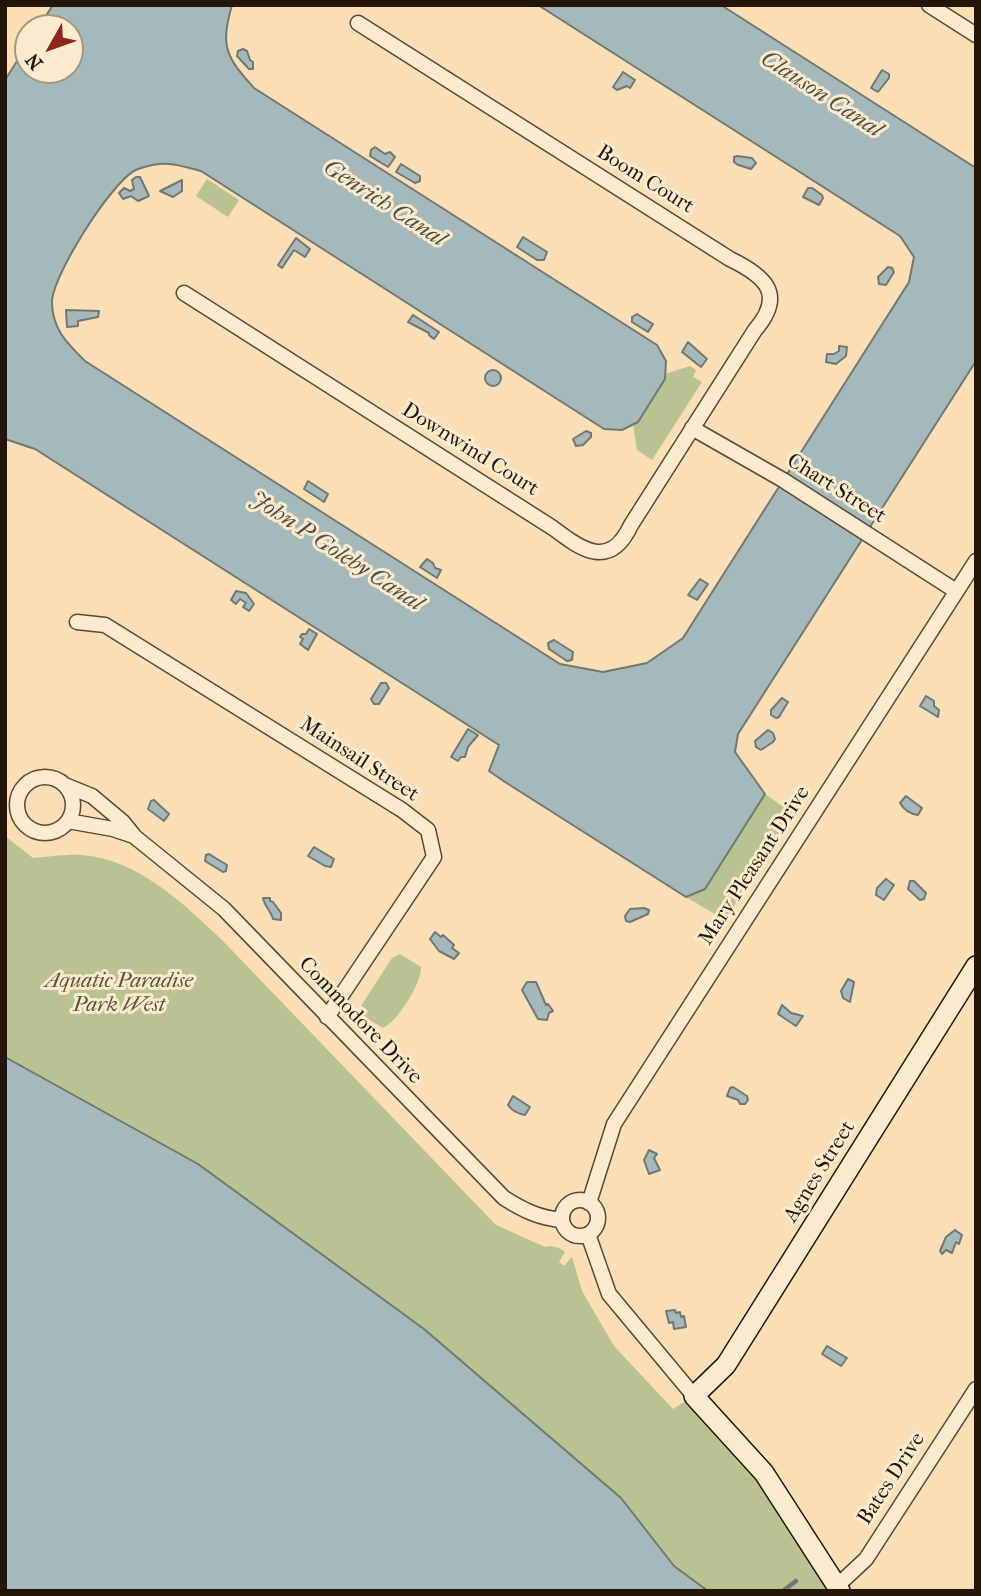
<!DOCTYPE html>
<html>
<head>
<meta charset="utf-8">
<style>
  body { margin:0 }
  #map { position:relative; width:981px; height:1596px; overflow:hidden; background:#fadeb5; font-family:"IM FELL French Canon",serif }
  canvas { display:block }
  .frame { position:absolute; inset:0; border:7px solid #241509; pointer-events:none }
  .north { position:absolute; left:14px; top:14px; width:70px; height:70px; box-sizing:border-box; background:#fceacf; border:2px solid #a69580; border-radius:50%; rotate:230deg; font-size:19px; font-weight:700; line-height:28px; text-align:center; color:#241509 }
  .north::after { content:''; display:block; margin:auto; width:24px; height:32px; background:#8f2418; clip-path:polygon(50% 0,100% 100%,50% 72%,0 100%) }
</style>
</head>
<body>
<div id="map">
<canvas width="981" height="1596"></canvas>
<div class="frame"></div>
<div class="north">N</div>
</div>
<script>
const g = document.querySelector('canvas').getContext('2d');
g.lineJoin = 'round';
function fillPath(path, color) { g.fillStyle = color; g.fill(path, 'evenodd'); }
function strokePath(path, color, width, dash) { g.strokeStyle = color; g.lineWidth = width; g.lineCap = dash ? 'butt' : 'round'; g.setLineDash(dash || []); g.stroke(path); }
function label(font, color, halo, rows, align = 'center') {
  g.font = font + ' "IM FELL French Canon",serif'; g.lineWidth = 6; g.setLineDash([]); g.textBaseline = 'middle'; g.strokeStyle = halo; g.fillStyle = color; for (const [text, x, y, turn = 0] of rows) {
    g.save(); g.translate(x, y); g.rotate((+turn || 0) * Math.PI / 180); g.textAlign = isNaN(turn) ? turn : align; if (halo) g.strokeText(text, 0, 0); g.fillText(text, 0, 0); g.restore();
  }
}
fillPath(new Path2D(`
  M207,179L239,200L228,217L196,196Z
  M690,366L696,370L693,377L702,382L652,460L637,450L633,424L638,421L665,379V374Z
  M765,794L792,813L725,920L686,897L705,889Z
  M5,836L33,858C48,857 66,854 82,855C137,859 183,903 221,939L496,1225L545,1247C552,1245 560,1247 565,1252L559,1262L564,1266L572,1257L582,1291L614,1346L673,1409L694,1396L840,1591H494L5,1096Z
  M400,954L421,967C422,983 397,1022 383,1028L363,1016L361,1006L392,958Z`), '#b9c291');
const water = new Path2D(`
  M53,5H232C220,47 226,57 254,88L657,345L666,361L665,379L638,422L622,430L604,429L201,171C176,164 164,160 138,169C114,177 52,276 52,302C52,329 67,343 85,361L560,664L603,672L647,663L683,638L909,282L914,257L900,236L538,5H721L976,168V361L738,734L735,752L765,794L705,889L686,897L505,782L489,771L499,745L35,449L5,439V80L28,44V70H70V28H38Z
  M243,49L247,51L250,60L253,62V69H249L237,56L238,51Z
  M882,70L889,74V78L878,92L871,88Z
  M623,72L635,80L630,88L627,86L617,90L613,87Z
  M375,147L385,154L390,152L395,157L388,167L370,156L371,150Z
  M737,156L752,158L756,163L751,169L738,165L734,162V157Z
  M401,164L420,176V181L415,183L396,172Z
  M136,177H140L149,196L138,201L131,196L123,199L119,193L124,188L130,191L134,189L132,180Z
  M182,180V191L173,197L160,191Z
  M808,188H812L822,195L823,198L819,205L803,197Z
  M523,237L547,252L544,260H537L517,247Z
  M296,238L310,249L305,257L294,250L282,268L278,265Z
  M888,267L892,268L894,272L886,285L879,284L878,277Z
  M66,310L99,311L98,317L78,321V326L67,327Z
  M637,314L653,324L648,332L632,322V317Z
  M413,315L439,332L434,339L429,335V333L408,322Z
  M688,342L707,359L701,367L682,352Z
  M839,346L847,347L846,356L836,364L826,362L827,354H834L839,351Z
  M485 378a8 8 0 1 1 16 0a8 8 0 1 1-16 0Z
  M586,431L591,433V437L583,445L576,446L573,439Z
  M308,481L328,494L324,502L304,489Z
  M427,559L433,563L435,568L441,570L437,578L420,567Z
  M700,579L708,584L697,600L688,595Z
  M236,591L246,593L254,604L249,611L243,607L246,603L240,599L236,604L231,600Z
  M309,629L317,634L308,650L300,644L303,639L300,637L302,634H306Z
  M554,640L573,652L572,660L567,661L549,649L548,643Z
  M381,683H386L389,688L379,704H374L371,699Z
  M926,696L934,701V706L939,710L938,717L920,706Z
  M782,698L788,702L779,717L776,718L771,715V710Z
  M468,729L478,735L468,747L465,757H461L458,761L451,757Z
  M768,730L773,733L775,739L773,742L761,750L756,747L755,741Z
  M906,796L922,808L918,815C909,814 904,810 900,803Z
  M154,800L169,814L164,821L148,809L151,801Z
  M314,847L334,859L331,867L325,866L308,856Z
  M209,854L227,865L226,871L223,872L205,861L206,855Z
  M886,879L894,885L884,900L876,895L877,888Z
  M910,881H914L926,893L924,899L920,900L908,889Z
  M263,898H270V901L273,902L281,913V920L273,919C271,911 265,907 263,898Z
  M644,908L649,910L648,914L630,922L626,921L625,916L630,909Z
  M435,932L441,937L443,935L454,945L452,948L459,953L454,959L439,951L430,939Z
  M848,979L854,982L850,1002L843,998L841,991Z
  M527,982H536L546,1005L548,1004L553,1011L549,1013L547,1020L538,1019L522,990Z
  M782,1005L791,1013L803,1016L796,1026L778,1014Z
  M5,1057L198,1164L424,1329L621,1498L674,1566L708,1591H5Z
  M733,1087L747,1096L748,1100L745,1104H740L738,1100L727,1096L730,1088Z
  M513,1096L530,1107L525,1115C518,1114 511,1110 508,1105Z
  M649,1150L657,1154L654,1158L660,1170L649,1174L644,1160Z
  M955,1230L962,1235L959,1244L956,1242L952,1253L946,1250L942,1254L940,1251L946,1237Z
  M675,1310L676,1313L680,1312L681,1317L684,1316L686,1327L674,1329L673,1322L669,1323L666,1311Z
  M827,1346L847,1358L841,1366L822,1354Z`);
fillPath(water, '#a5b9ba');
strokePath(water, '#717773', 2);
strokePath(new Path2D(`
  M783,1591L796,1581`), '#717773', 4.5);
const street = new Path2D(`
  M929,5L976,35
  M184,293L553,528C582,550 610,570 631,525L755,330C786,294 765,276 730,259L358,23
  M692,428L783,480L956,591
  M77,622L105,625L402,810L428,830L434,857L327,1017
  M17 805a28 28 0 1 1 56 0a28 28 0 1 1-56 0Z
  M65,785L92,796L123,822L135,837L224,909L504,1198C523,1210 539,1218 562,1220
  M68,821L113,829L134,836
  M562 1218a18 18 0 1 1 36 0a18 18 0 1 1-36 0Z
  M589,1203L614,1124L976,561
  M588,1234L609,1294L694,1396
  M837,1586L866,1559L976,1389`);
const secondary = new Path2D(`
  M840,1591L764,1473L694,1396L726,1365L976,966`);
strokePath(street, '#5a4734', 17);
strokePath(secondary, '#241509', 22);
strokePath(street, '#fceacf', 14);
strokePath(secondary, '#fceacf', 19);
label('21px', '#241509', '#fceacf', [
  ["Boom Court",645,180,32],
  ["Downwind Court",470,450,32],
  ["Chart Street",836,489,32],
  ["Mainsail Street",359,760,33],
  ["Mary Pleasant Drive",755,866,-57],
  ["Commodore Drive",360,1021,46],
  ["Agnes Street",820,1172,-58],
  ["Bates Drive",892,1479,-57]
]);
label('italic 21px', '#585239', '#fceacf', [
  ["Aquatic Paradise",119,982],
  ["Park West",119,1006]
]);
label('italic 23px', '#514e47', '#fceacf', [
  ["Clauson Canal",821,95,33],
  ["Genrich Canal",384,204,33],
  ["John P Goleby Canal",336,552,33]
]);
</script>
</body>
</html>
